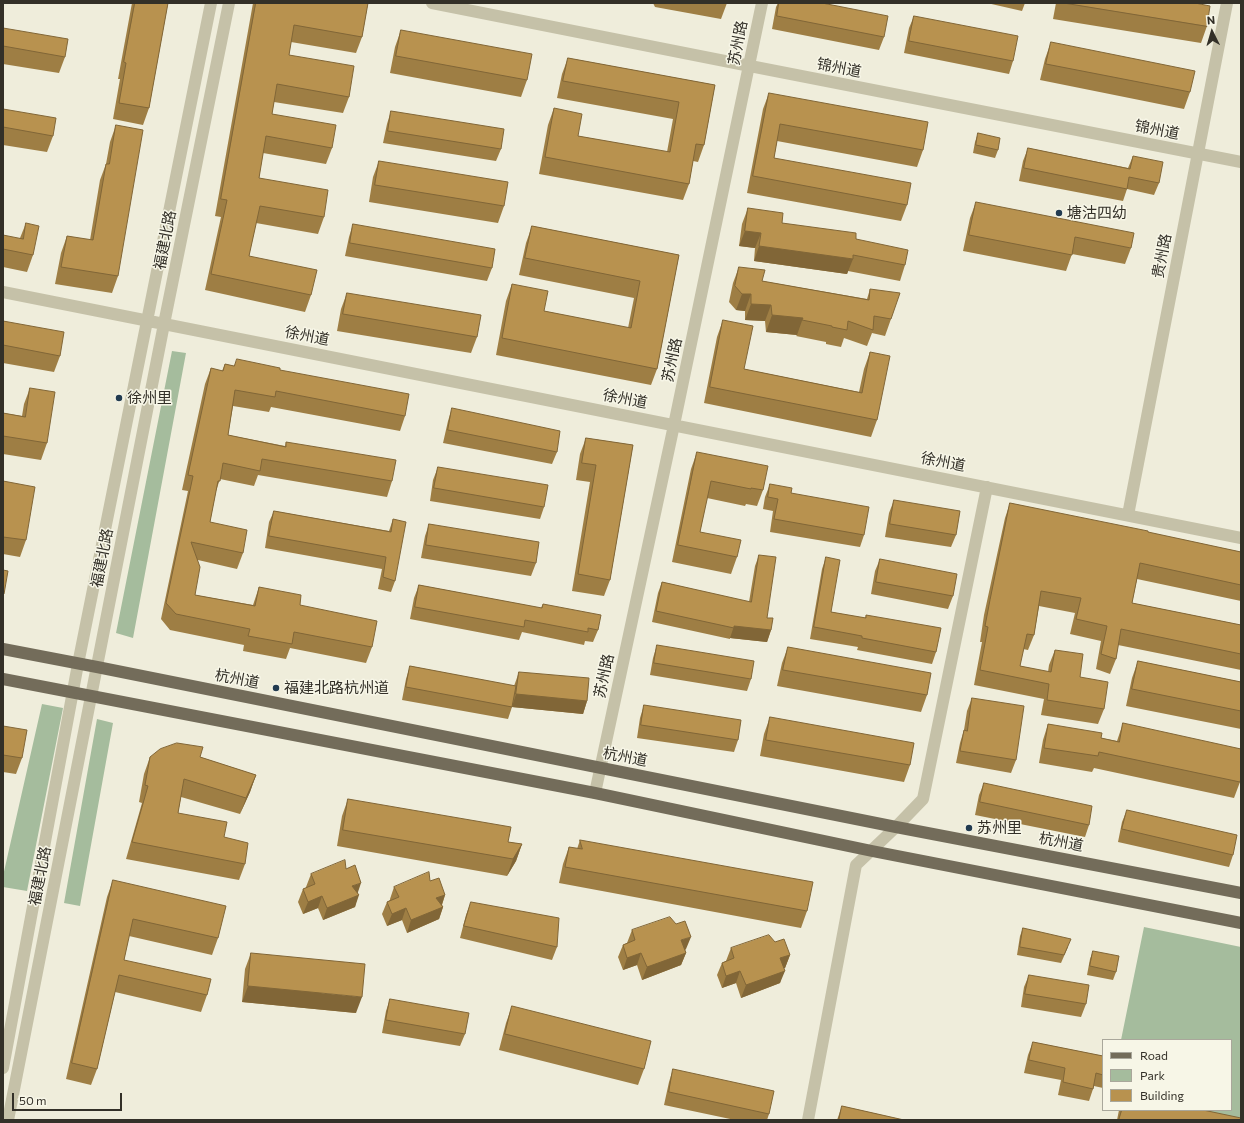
<!DOCTYPE html>
<html>
<head>
<meta charset="utf-8">
<style>
  body { margin:0 }
  #map { position:relative; width:1244px; height:1123px; overflow:hidden; background:#efeddb; font-family:Commissioner,sans-serif }
  canvas { display:block }
  .frame { position:absolute; inset:0; border:4px solid #333028; pointer-events:none }
  .legend { position:absolute; left:1102px; top:1039px; width:130px; height:72px; box-sizing:border-box; background:#f7f6e7; border:1px solid #a9a79b; margin:0; padding:5px 7px; list-style:none; font-size:12px; color:#333028 }
  .legend li { display:flex; align-items:center; gap:8px; height:20px }
  .legend b { width:20px; border:1px solid #a9a79b }
  .north { position:absolute; left:1192px; top:12px; width:40px; height:40px; -webkit-text-stroke:3px #f7f6e7; paint-order:stroke; rotate:355deg; font-size:11px; font-weight:700; line-height:16px; text-align:center; color:#333028 }
  .north::after { content:''; display:block; margin:auto; width:14px; height:18px; background:#333028; clip-path:polygon(50% 0,100% 100%,50% 72%,0 100%) }
  .scale { position:absolute; left:12px; top:1093px; width:110px; height:18px; box-sizing:border-box; border:2px solid #333028; border-top:0; padding-left:5px; font-size:12px; line-height:14px; white-space:nowrap; color:#333028; -webkit-text-stroke:3px #f7f6e7; paint-order:stroke }
</style>
</head>
<body>
<div id="map">
<canvas width="1244" height="1123"></canvas>
<div class="frame"></div>
<ul class="legend">
<li><b style="height:5px;background:#736c5a"></b>Road</li>
<li><b style="height:11px;background:#a5bc9d"></b>Park</li>
<li><b style="height:11px;background:#b8924f"></b>Building</li>
</ul>
<div class="north">N</div>
<div class="scale">50 m</div>
</div>
<script>
const g = document.querySelector('canvas').getContext('2d');
g.lineJoin = 'round';
function fillPath(path, color) { g.fillStyle = color; g.fill(path, 'evenodd'); }
function strokePath(path, color, width, dash) { g.strokeStyle = color; g.lineWidth = width; g.lineCap = dash ? 'butt' : 'round'; g.setLineDash(dash || []); g.stroke(path); }
function label(font, color, halo, rows, align = 'center') {
  g.font = font + ' Commissioner,"Noto Sans SC",sans-serif'; g.lineWidth = 3; g.setLineDash([]); g.textBaseline = 'middle'; g.strokeStyle = halo; g.fillStyle = color; for (const [text, x, y, turn = 0] of rows) {
    g.save(); g.translate(x, y); g.rotate((+turn || 0) * Math.PI / 180); g.textAlign = isNaN(turn) ? turn : align; if (halo) g.strokeText(text, 0, 0); g.fillText(text, 0, 0); g.restore();
  }
}
fillPath(new Path2D(`
  M172,351L186,353L133,638L116,633Z
  M42,704L63,708L27,891L3,887V876Z
  M97,719L113,723L80,906L64,903Z
  M1144,927L1241,947V1120L1190,1110H1231V1040H1121Z`), '#a5bc9d');
strokePath(new Path2D(`
  M432,3L750,66L1241,162
  M3,292L1241,538
  M1128,515L1227,3
  M595,793L674,425L762,3
  M3,1068L78,664L211,3
  M8,1120L164,324L229,3
  M808,1120L856,865L896,827L923,799L987,487`), '#c5c1a8', 12);
strokePath(new Path2D(`
  M3,649L97,667L896,827L1241,893
  M3,679L595,793L872,851L1241,923`), '#736c5a', 12);
fillPath(new Path2D(`
  M132,3H168L149,108L143,125L113,119L120,79H118Z
  M253,3H368L362,37L356,53L291,42L289,55L349,97L343,113L274,102L272,114L332,148L326,164L263,153L259,178L324,217L318,234L256,223L249,256L311,295L305,312L205,290L221,217L215,216Z
  M653,3H727L721,19L655,7Z
  M778,3H822L884,37L879,50L772,29L776,7Z
  M987,3H1025L1022,11Z
  M1056,3H1195L1207,26L1201,43L1053,19Z
  M914,16L1013,61L1009,74L904,53L909,28Z
  M3,28L65,57L59,73L3,64Z
  M401,30L527,80L521,97L390,73L395,47Z
  M1051,42L1190,92L1184,109L1040,80L1045,59Z
  M568,58L715,85L704,145L698,162L693,161L689,184L683,200L539,174L548,125L554,108L578,136L667,152L673,119L557,98L562,74Z
  M769,93L923,150L917,167L777,141L774,158L907,205L901,221L747,193L763,109Z
  M3,109L53,136L47,152L3,145Z
  M391,111L501,149L496,161L383,143L387,124Z
  M116,125L118,276L112,293L55,284L61,253L67,236L90,240L100,180L106,164L110,142Z
  M978,133L998,150L995,158L973,153L975,142Z
  M1028,148L1128,168L1133,156L1159,183L1154,195L1127,189L1123,201L1019,181L1023,161Z
  M379,161L504,206L498,223L369,202L373,177Z
  M976,202L1131,248L1125,264L1072,254L1066,271L963,251L970,218Z
  M748,208L782,223L856,239L905,265L900,281L848,271L847,274L754,261L755,248L739,246L742,224Z
  M26,223L33,255L27,272L3,267V249L20,238Z
  M353,224L492,268L487,281L345,256L349,237Z
  M532,226L679,255L657,369L651,385L496,355L506,301L512,284L544,311L628,328L634,298L519,275L526,243Z
  M739,267L762,281L867,299L870,289L891,319L885,336L872,333L867,346L844,338L841,347L826,344V342L796,336L797,335L766,332L765,321L745,320V311L736,310L729,302L733,283Z
  M347,293L477,337L471,353L337,331L341,309Z
  M723,320L744,369L859,392L864,369L870,352L877,420L871,437L704,403L717,337Z
  M3,321L60,356L54,372L3,363Z
  M225,364L234,366L280,370L405,416L400,431L271,407L269,412L233,406L228,435L285,446L286,442L392,481L387,497L258,475L254,486L220,479L216,491L210,522L243,553L237,569L198,560L195,595L253,605L259,587L300,605L372,647L366,663L290,648L286,659L243,651L244,645L170,630L161,619L188,491L182,490L205,384L211,368L222,371Z
  M30,388L47,443L41,460L3,454V413L22,416L24,404Z
  M452,408L557,452L552,464L443,443L448,421Z
  M586,438L633,445L610,580L604,596L572,591L590,482L576,480L580,454Z
  M697,452L763,490L757,506L746,504L745,506L707,498L700,532L737,557L731,574L672,562L691,469Z
  M438,467L544,507L540,519L430,501L433,480Z
  M3,481L26,540L20,557L3,554Z
  M770,484L791,493L864,535L860,547L770,532L773,511L763,509L765,497Z
  M894,500L956,535L951,547L885,537L889,513Z
  M1010,503L1241,552V601L1137,579L1132,603L1241,625V670L1118,645L1116,659L1110,674L1096,669L1101,641L1070,634L1075,613L1039,606L1034,635L1028,650L1023,649L1020,666L1048,672L1049,665L1055,650L1080,677L1104,709L1098,724L1041,715L1044,699L974,685L982,642H980L984,615L1005,518Z
  M274,511L389,531L393,519L395,581L391,592L378,589L382,569L265,548L269,522Z
  M429,524L536,563L531,576L421,558L425,536Z
  M759,555L767,618L771,630L767,642L730,638V639L652,622L658,593L662,582L749,602L755,566Z
  M826,557L831,612L865,618L866,615L936,652L932,664L857,650L858,647L810,639L822,569Z
  M880,559L953,596L948,609L871,594L875,571Z
  M419,585L541,608L543,604L598,630L593,642L585,641L584,645L522,632L519,640L410,619L414,598Z
  M657,645L751,679L747,691L650,675L653,658Z
  M788,647L927,695L921,712L777,686L782,663Z
  M1138,661L1241,682V729L1126,706L1132,678Z
  M410,666L514,686L519,672L587,701L583,714L512,707L508,719L402,700L406,679Z
  M972,698L1016,760L1011,773L956,763L960,743L964,730L967,711Z
  M644,705L738,740L734,752L637,738L640,718Z
  M770,717L910,765L904,782L760,756L764,734Z
  M1123,723L1240,782L1234,798L1094,768L1092,772L1039,763L1043,740L1048,724L1101,738L1117,741Z
  M3,726L22,758L16,774L3,772Z
  M150,757H200L256,775L250,792L240,814L181,797L178,813L245,864L239,880L126,859L142,803L139,802L144,774Z
  M984,783L1089,825L1085,837L975,815L979,795Z
  M348,799L508,842L522,844L516,861L507,876L337,846L342,816Z
  M1127,810L1233,855L1229,867L1118,842L1122,822Z
  M580,840L807,911L801,928L559,883L563,864L569,847L577,849Z
  M346,869L358,893L355,907L323,920L318,908L303,914L298,902L303,889L306,888V887L311,874Z
  M113,880L218,938L212,955L129,936L124,960L207,995L201,1012L115,992L97,1069L91,1085L66,1079L107,897Z
  M430,881L445,895L442,905L443,907L439,919L407,933L402,920L387,926L382,914L387,902L390,900V899L394,887Z
  M471,902L557,947L552,960L460,938L466,915Z
  M1023,928L1068,947L1061,963L1017,955L1020,936Z
  M632,930L686,949L685,950L686,953L681,965L642,980L637,965L623,970L618,957L623,945L627,943Z
  M731,948L790,955L785,968H784L780,983L741,998L736,983L722,988L717,975L722,963L726,961Z
  M1093,951L1116,972L1113,980L1087,975L1090,959Z
  M251,953L356,1013L242,1002L245,969Z
  M1029,975L1086,1004L1081,1017L1021,1007L1024,987Z
  M390,999L465,1034L460,1046L382,1033L386,1011Z
  M512,1006L644,1069L638,1085L499,1050L506,1023Z
  M1033,1042L1103,1056V1088L1094,1086L1089,1101L1058,1095L1061,1080L1024,1073L1028,1055Z
  M673,1069L769,1114L767,1120H735L664,1105L669,1082Z
  M842,1106L904,1120H837Z
  M1119,1110H1203L1241,1120H1117Z`), '#9e7e44');
fillPath(new Path2D(`
  M745,231L761,233L755,248L739,246Z
  M759,246L853,259L847,274L754,261Z
  M742,294H751L745,311L736,310Z
  M751,304L771,305L765,321L745,320Z
  M772,315L803,318L797,335L766,332Z
  M734,626L771,630L767,642L730,638Z
  M516,694L587,701L583,714L512,707Z
  M256,775L250,792L240,814L246,798Z
  M522,844L516,861L507,876L513,859Z
  M361,883L357,895L352,886Z
  M359,895L355,907L323,920L327,908Z
  M445,895L441,907L436,898Z
  M322,896L318,908L303,914L308,902Z
  M443,907L439,919L407,933L411,920Z
  M406,908L402,920L387,926L392,914Z
  M691,937L686,949L677,953L681,940Z
  M641,953L637,965L623,970L627,958Z
  M686,953L681,965L642,980L647,967Z
  M790,955L785,968L776,971L780,958Z
  M740,971L736,983L722,988L726,976Z
  M785,971L780,983L741,998L746,985Z
  M248,986L362,997L356,1013L242,1002Z`), '#816637');
const building = new Path2D(`
  M135,3H168L149,108L119,103L126,63L124,62Z
  M256,3H368L362,37L294,25L289,55L354,66L349,97L277,84L272,114L336,125L332,148L266,136L259,178L328,190L324,217L260,206L249,256L317,270L311,295L211,274L227,200L221,199Z
  M779,3H822L888,16L884,37L777,16Z
  M1064,3H1195L1210,6L1207,26Z
  M914,16L1018,36L1013,61L909,41Z
  M3,28L68,39L65,57L3,46Z
  M401,30L532,54L527,80L396,56Z
  M1051,42L1195,71L1190,92L1046,64Z
  M568,58L715,85L704,145L696,144L689,184L545,157L554,108L582,114L578,136L670,152L679,102L563,81Z
  M769,93L928,122L923,150L780,124L774,158L911,183L907,205L753,176Z
  M3,109L56,118L53,136L3,127Z
  M391,111L504,129L501,149L388,131Z
  M116,125L143,130L118,276L61,267L67,236L93,240L106,164H109Z
  M978,133L1000,138L998,150L976,145Z
  M1028,148L1130,169L1133,156L1163,162L1159,183L1129,177L1127,189L1024,168Z
  M379,161L508,182L504,206L375,185Z
  M976,202L1134,233L1131,248L1075,237L1072,255L969,235Z
  M748,208L783,213L782,223L856,233V239L908,250L905,265L853,255V259L759,246L761,233L745,231Z
  M26,223L39,226L33,255L3,249V235L23,239Z
  M353,224L495,249L492,268L350,243Z
  M532,226L679,255L657,369L502,338L512,284L548,291L544,311L631,328L640,281L525,258Z
  M739,267L765,270L762,281L869,300L870,289L900,293L891,319L874,316L873,330L848,321L847,330L832,327V326L802,320L803,318L772,315L771,305L751,304V294H742L735,286Z
  M347,293L481,315L477,337L343,314Z
  M723,320L753,326L744,369L862,393L870,352L890,356L877,420L710,387Z
  M3,321L64,332L60,356L3,345Z
  M237,359L280,368V370L409,394L405,416L276,391L275,397L235,390L228,435L286,447V442L396,460L392,481L262,459L260,471L223,463L220,481H218L210,522L247,530L243,553L191,542L200,567L195,595L255,606L259,587L301,595L300,605L377,621L372,647L294,632L292,644L248,636L250,629L176,614L166,603L193,476L188,475L211,368L223,371L225,364L234,366Z
  M30,388L55,392L47,443L3,436V413L25,417Z
  M452,408L560,431L557,452L448,430Z
  M586,438L633,445L610,580L578,574L596,465L582,463Z
  M697,452L768,466L763,490L751,488V489L711,481L700,532L741,540L737,557L678,545Z
  M438,467L548,485L544,507L434,488Z
  M3,481L35,487L26,540L3,537Z
  M770,484L792,488L791,493L869,507L864,535L774,519L778,499L768,497Z
  M894,500L960,511L956,535L890,524Z
  M1010,503L1148,531V532L1241,552V585L1140,563L1132,603L1241,625V654L1121,629L1116,659L1101,654L1107,626L1076,619L1081,598L1041,591L1034,635L1027,634L1020,666L1051,672L1055,650L1083,654L1080,677L1108,682L1104,709L1047,700L1049,684L980,670L988,627L985,626L990,600Z
  M274,511L391,532L393,519L406,522L395,581L383,577L386,557L269,536Z
  M429,524L539,542L536,563L426,545Z
  M759,555L776,557L767,618H773L771,630L734,626V628L656,611L662,582L751,602Z
  M826,557L840,560L831,612L866,618V615L941,628L936,652L862,638V636L814,627Z
  M880,559L957,574L953,596L876,582Z
  M3,570L8,571L4,594L3,593Z
  M419,585L542,608L543,604L601,615L598,630L588,628V632L525,620L524,627L415,607Z
  M657,645L754,661L751,679L654,663Z
  M788,647L931,673L927,695L783,670Z
  M1138,661L1241,682V711L1132,689Z
  M410,666L516,686L512,707L406,687Z
  M519,672L589,678L587,701L516,694Z
  M972,698L1024,706L1016,760L960,751L964,730L967,731Z
  M644,705L741,720L738,740L641,725Z
  M770,717L914,743L910,765L766,740Z
  M1123,723L1241,749V778L1240,782L1099,752L1098,756L1044,748L1048,724L1102,733L1101,738L1119,742Z
  M3,726L27,730L22,758L3,755Z
  M177,743L203,747L200,757L256,775L246,798L184,779L178,813L227,822L224,837L248,843L245,864L132,842L148,786L145,785L150,757L160,749Z
  M984,783L1092,806L1089,825L980,802Z
  M348,799L511,827L508,842L522,844L513,859L343,830Z
  M1127,810L1237,835L1233,855L1122,829Z
  M580,840L813,882L807,911L565,867L569,847L582,849Z
  M345,860L346,869L355,865L361,883L352,886L359,895L327,908L322,896L308,902L303,889L315,884L311,874Z
  M429,872L430,881L439,878L445,895L436,898L443,907L411,920L406,908L392,914L387,902L399,897L394,887Z
  M113,880L226,906L218,938L133,919L124,960L211,979L207,995L119,975L97,1069L72,1063Z
  M471,902L559,918L557,947L464,926Z
  M670,917L676,924L685,921L691,937L681,940L686,953L647,967L641,953L627,958L623,945L635,940L632,930Z
  M1023,928L1071,939L1064,955L1020,947Z
  M769,935L775,942L784,939L790,955L780,958L785,971L746,985L740,971L726,976L722,963L734,958L731,948Z
  M1093,951L1119,956L1116,972L1090,966Z
  M251,953L365,964L362,997L248,986Z
  M1029,975L1089,985L1086,1004L1025,994Z
  M390,999L469,1013L465,1034L386,1020Z
  M512,1006L651,1041L644,1069L505,1034Z
  M1033,1042L1103,1056V1075L1096,1073L1093,1089L1063,1082L1065,1068L1029,1060Z
  M673,1069L774,1091L769,1114L669,1092Z
  M842,1106L904,1120H839Z
  M1122,1110H1203L1241,1118V1120H1119Z`);
fillPath(building, '#b8924f');
strokePath(building, '#816637', 1);
for (const [x, y, r, color] of [
  [1059,213,4,"#223b50"],
  [119,398,4,"#223b50"],
  [276,688,4,"#223b50"],
  [969,828,4,"#223b50"]
]) { const dot = new Path2D(); dot.arc(x, y, r, 0, 2 * Math.PI); g.fillStyle = color; g.fill(dot); strokePath(dot, '#f7f6e7', 1.5); }
label('15px', '#333028', '#f7f6e7', [
  ["苏州路",738,43,-79],
  ["锦州道",839,68,11],
  ["锦州道",1157,130,11],
  ["福建北路",165,240,-79],
  ["贵州路",1162,256,-79],
  ["徐州道",307,336,11],
  ["苏州路",672,360,-78],
  ["徐州道",625,399,11],
  ["徐州道",943,462,11],
  ["福建北路",102,558,-79],
  ["苏州路",604,676,-78],
  ["杭州道",237,679,11],
  ["杭州道",625,757,11],
  ["杭州道",1061,842,11],
  ["福建北路",40,876,-79]
]);
label('15px', '#333028', '#f7f6e7', [
  ["塘沽四幼",1067,213],
  ["徐州里",127,398],
  ["福建北路杭州道",284,688],
  ["苏州里",977,828]
], 'left');
</script>
</body>
</html>
